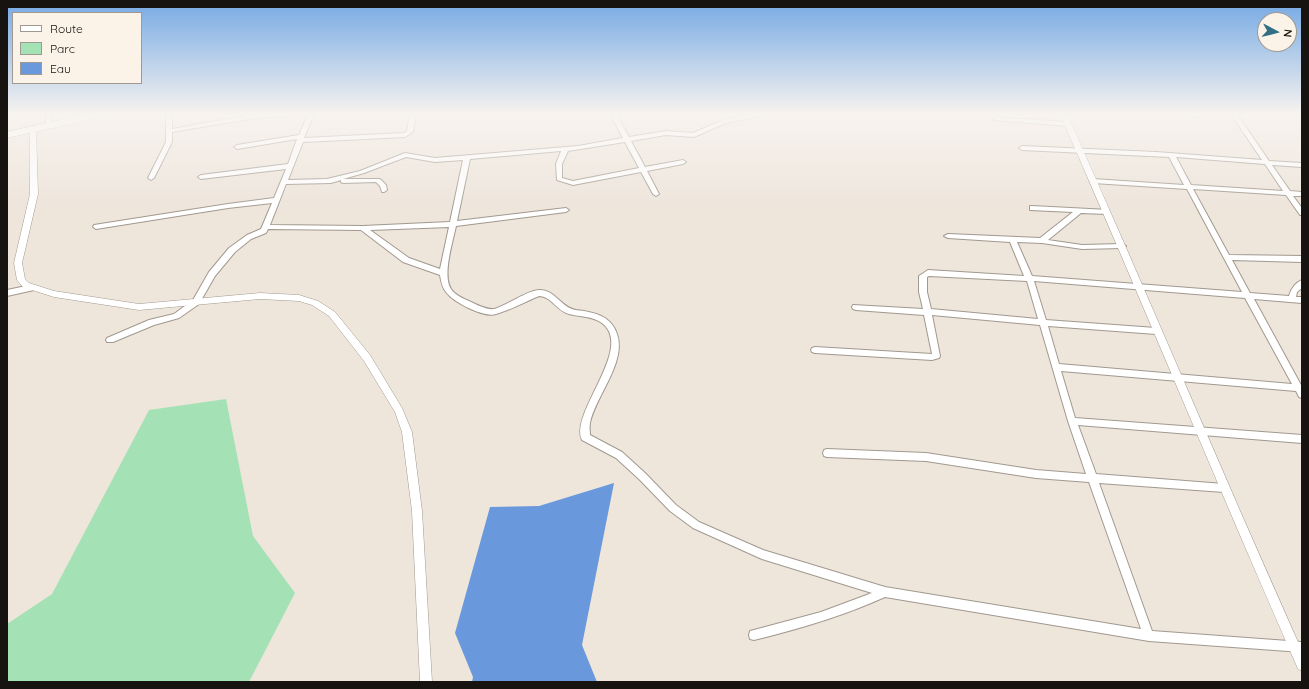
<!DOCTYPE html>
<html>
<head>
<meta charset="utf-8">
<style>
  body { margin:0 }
  #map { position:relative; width:1309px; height:689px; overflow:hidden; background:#eee5db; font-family:Quicksand,sans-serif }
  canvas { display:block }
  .frame { position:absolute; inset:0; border:8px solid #161310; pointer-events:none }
  .legend { position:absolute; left:12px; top:12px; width:130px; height:72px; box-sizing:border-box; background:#fbf2e8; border:1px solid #9f9992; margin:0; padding:5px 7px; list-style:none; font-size:12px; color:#161310 }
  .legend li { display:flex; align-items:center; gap:8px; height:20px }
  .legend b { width:20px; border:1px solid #9f9992 }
  .north { position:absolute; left:1257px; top:12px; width:40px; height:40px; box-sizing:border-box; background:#fbf2e8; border:1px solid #9f9992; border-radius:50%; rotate:97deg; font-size:11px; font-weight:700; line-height:16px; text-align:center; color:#161310 }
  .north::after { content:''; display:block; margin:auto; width:14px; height:18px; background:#306f84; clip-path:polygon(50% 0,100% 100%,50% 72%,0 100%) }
</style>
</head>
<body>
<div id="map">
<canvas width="1309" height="689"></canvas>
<div class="frame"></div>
<ul class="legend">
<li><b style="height:5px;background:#fff"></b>Route</li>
<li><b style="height:11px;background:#a4e2b6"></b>Parc</li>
<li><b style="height:11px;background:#6a98dd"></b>Eau</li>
</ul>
<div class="north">N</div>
</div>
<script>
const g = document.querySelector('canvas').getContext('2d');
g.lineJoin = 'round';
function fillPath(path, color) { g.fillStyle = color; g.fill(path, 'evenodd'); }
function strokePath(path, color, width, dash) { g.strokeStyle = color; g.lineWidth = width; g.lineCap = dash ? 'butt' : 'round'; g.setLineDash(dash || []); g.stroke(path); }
fillPath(new Path2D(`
  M226,399L253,536L295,593L249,682H7V624L52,594L149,410Z`), '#a4e2b6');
fillPath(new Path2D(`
  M614,483L582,645L597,682H472L473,677L455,633L490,507L539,506Z`), '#6a98dd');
const minor = new Path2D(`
  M46,114H52L51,127H47L46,126Z
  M166,114H172V129L249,115L288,114L285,116L249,119L172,132V142L154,178L151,180L148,178L166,142Z
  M308,114H314L304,138L404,133L407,131L410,114H416L413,132L405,137L303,142L288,180L327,179L360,171L405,153L435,158L578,146L623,138L610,114H616L629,137L666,131L693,133L725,119L755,114H772L726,123L694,137L666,135L631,141L645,167L683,160L686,162L683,164L647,171L659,194L656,196L653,194L641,172L573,185L557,180L556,164L561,151L470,159L457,221L566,208L569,210L566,212L456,226C453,241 442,275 451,289C455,295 464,299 471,302C477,305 487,310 494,309C508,305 526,291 539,290C555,289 561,308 576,310C593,312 611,315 617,334C627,362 595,397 590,423C589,427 590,431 590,435L622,452L645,473L676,505L699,522L763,550L885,587L1141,629L1089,482L1036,478L926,461L827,457L824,456L823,453L824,450L827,449L926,453L1036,470L1086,474L1068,421L1040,325L932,315L940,356L939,358L932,360L815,353L812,352L811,350L812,348L815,347L932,354L924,315L856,310L853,309L852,307L853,305L923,309L919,292V276L928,270L1024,276L1010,242L948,238L944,236L948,234L1040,238L1073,212L1030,210V206H1032L1109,210V214H1107L1081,213L1048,240L1082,245L1122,244L1126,246L1122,248L1082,249L1042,243L1017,242L1032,276L1242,292L1187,189L1093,183L1090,181L1093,179L1184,185L1169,157L1022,150L1019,148L1022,146L1156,152L1262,160L1231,114H1237L1269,161L1302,163V167L1272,165L1290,191L1302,192V196H1293L1302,208V215H1300L1286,195L1193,189L1229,255L1302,256V262L1232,260L1250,293L1289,296C1291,289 1295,283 1302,280V288L1297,292L1296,297H1302V303L1254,299L1301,385H1302V398L1299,397L1296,391L1061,371L1075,418L1302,435V443L1078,425L1096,474L1224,484L1227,485L1229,488L1227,491L1224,492L1099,483L1152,631L1302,642V652L1149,641L885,597C843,616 799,629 754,640L750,639L749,635L750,631L754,630L821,612L872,593L762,559L693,528L670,511L639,479L616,458L582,440C569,413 635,348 602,323C592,316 580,317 569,314C557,311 551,296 539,296C525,302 510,310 496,314C484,318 453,302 446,292C442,287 441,281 440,275L403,262L361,230L268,229L266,233L251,239L235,252L215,276L199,304L179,318L154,325L113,342H107L106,340L107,338L149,320L174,314L193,300L209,272L229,248L247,235L261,229L272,203L228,208L96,229L93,227L94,225L228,204L274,198L286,169L201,179L198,177L201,175L288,164L297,139L237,149L234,147L237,145L299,135ZM625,142L639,168L573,181L562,178V164L568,151ZM406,157L435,162L463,160L450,222L363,226L270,225L286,184L331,183L341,180V182L343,183L376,182L380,186L382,192H384L387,190L386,185L380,179H343L364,173ZM1176,157L1265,164L1283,191L1191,185ZM449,227L440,269L409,258L370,230ZM929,276L1027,281L1038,319L931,309L927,292V277ZM1034,281L1245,298L1292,384L1059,364L1048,326L1156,334L1160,331L1156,328L1046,320Z
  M1193,114H1199V116L1196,118L1194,117Z
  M996,117L1067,122L1070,124L1067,126L994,120L993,119Z
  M31,285L34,286L35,288L34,290L7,296V290Z`);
const tertiary = new Path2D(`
  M1060,114H1067C1147,292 1222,473 1302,651V671L1298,669C1217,485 1141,298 1060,114Z
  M33,127L36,129L38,194L22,263L25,279L29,283L54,291L139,304L260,293L299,295L318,301L335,312L370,355L402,408L412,432L422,511L432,682H420L412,511L402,432L395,412L364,361L329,316L312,305L299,301L260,299L139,310L54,297L23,287L17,280L14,263L30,194V129Z`);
const trunk = new Path2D(`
  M87,114H107L102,117L7,138V132Z`);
strokePath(minor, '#a1998f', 2);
strokePath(tertiary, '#a1998f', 1);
strokePath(trunk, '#a1998f', 1);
fillPath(minor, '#fff');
fillPath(tertiary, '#fff');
fillPath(trunk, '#fff');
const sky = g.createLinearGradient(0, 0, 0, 211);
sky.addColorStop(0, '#75a9e4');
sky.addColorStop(0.54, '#f7f3ef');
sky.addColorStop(1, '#f7f3ef00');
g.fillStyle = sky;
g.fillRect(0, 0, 1309, 211);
</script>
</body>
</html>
